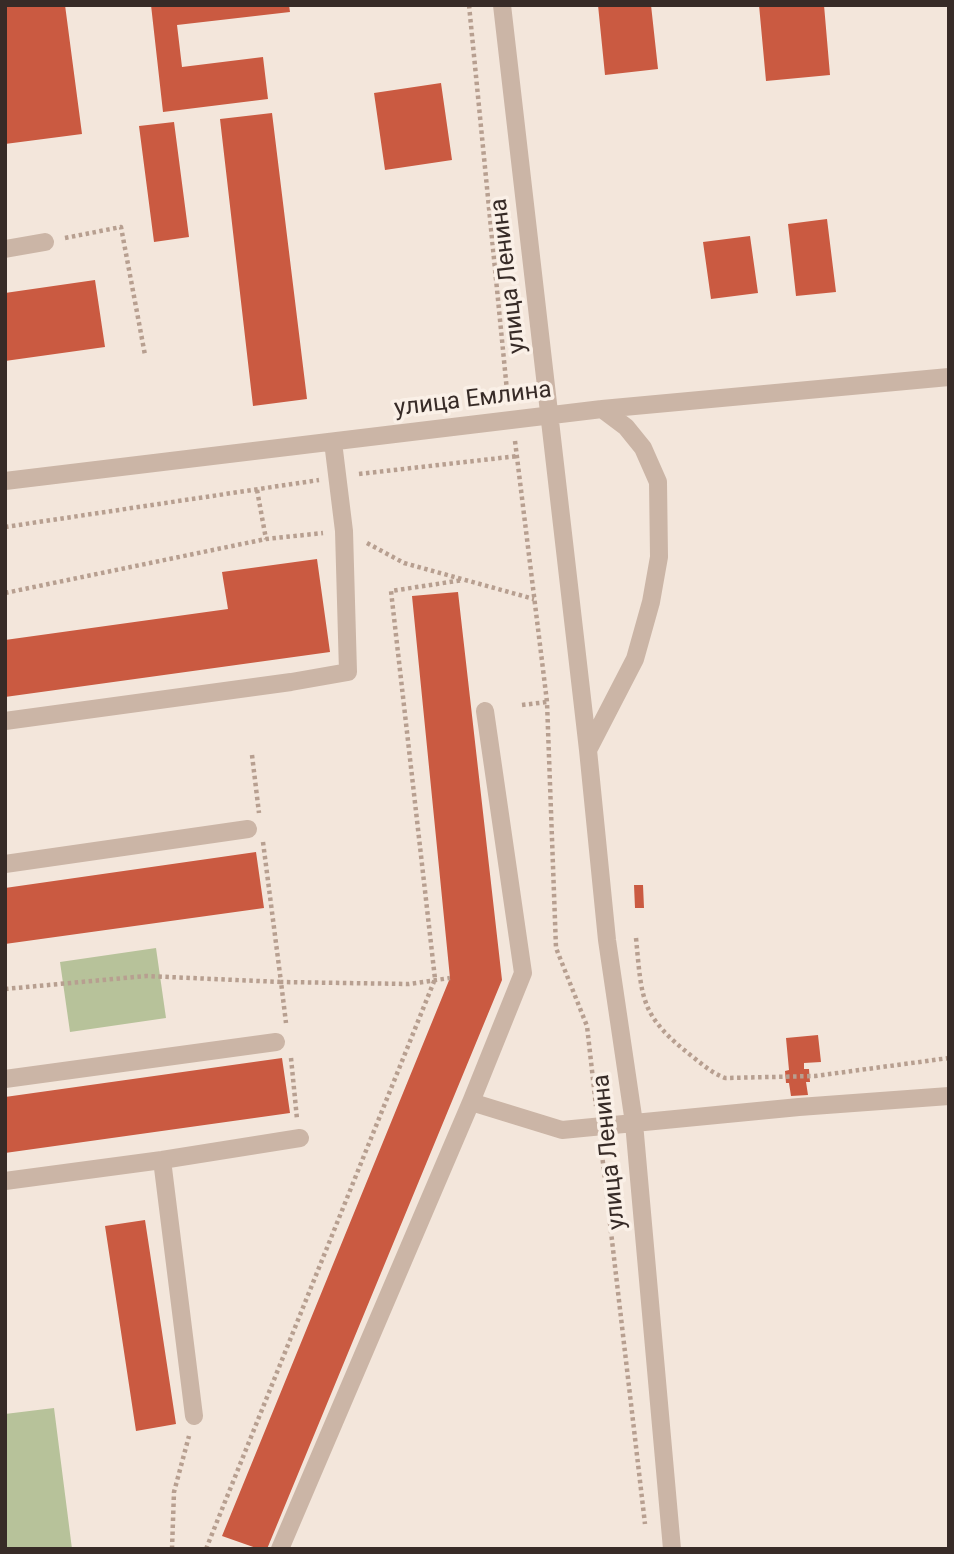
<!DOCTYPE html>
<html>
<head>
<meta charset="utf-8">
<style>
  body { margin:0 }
  #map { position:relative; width:954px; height:1554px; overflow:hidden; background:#f3e6db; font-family:Roboto,sans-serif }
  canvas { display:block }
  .frame { position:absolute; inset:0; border:7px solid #372b27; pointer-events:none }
</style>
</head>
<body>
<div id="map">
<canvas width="954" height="1554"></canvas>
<div class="frame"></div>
</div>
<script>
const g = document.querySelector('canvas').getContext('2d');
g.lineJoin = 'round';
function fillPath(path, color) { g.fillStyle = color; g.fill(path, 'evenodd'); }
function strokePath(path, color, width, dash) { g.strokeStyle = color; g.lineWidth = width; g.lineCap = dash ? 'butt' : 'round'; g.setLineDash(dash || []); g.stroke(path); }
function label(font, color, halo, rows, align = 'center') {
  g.font = font + ' Roboto,sans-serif'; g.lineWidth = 7; g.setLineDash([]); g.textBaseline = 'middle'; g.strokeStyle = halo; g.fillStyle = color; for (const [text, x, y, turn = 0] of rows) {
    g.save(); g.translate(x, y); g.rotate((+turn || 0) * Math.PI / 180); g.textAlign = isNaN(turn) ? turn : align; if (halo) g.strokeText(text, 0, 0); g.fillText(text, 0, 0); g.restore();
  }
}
fillPath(new Path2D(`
  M156,948L166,1018L70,1032L60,962Z
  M54,1408L72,1549H5V1414Z`), '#b7c29a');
fillPath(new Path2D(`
  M5,5H65L82,134L5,144Z
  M151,5H289L290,12L177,25L182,67L263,57L268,99L163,112Z
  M598,5H651L658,69L605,75Z
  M759,5H824L830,75L766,81Z
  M441,83L452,160L385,170L374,93Z
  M272,113L307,399L253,406L220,119Z
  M174,122L189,237L154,242L139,126Z
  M827,219L836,292L796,296L788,224Z
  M750,236L758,293L711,299L703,242Z
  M95,280L105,347L5,361V293Z
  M317,559L330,652L5,697V640L228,609L222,572Z
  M458,592L502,980L267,1549H259L222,1536L450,978L412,596Z
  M256,852L264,908L5,944V888Z
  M634,885H643L644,908H635Z
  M818,1035L821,1062L804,1063V1069H809L810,1082H806L808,1095L791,1096L789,1083H786L785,1071L789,1070L786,1038Z
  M282,1058L290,1113L5,1153V1097Z
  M145,1220L176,1424L136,1431L105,1226Z`), '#ca5a41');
strokePath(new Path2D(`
  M469,5L508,401
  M65,238L121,227L145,355
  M515,441L547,702L556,948L587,1026L596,1106
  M359,474L518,456
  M257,490L266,539
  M5,527L319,480
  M367,543L404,563L534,599
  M5,593L266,539L323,533
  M522,705L547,702
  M252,755L259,813
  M263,842L281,982L409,984L450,978
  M636,938C642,1000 640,1016 693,1057C703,1065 712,1073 725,1078L815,1076L949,1058
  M5,989L146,976L281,982L286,1023
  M291,1058L297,1119
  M601,1146L645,1524
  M172,1549L174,1492L189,1436
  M206,1549L435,979L391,591L463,580`), '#b79f90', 4.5, [3.5, 3.5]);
strokePath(new Path2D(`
  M502,5L588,750L607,940L634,1123L672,1549
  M5,249L45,242
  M5,481L602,409L949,377
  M5,721L291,682L348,672L344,531L333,442
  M588,750L635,659L651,602L659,557L658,482L643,448L626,427L602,409
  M5,864L248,829
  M5,1079L276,1042
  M471,1102L523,973L485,711
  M162,1160L194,1416
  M5,1181L162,1160L300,1138
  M280,1549L471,1102L562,1130L799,1107L949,1096`), '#cbb5a6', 18);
label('24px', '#372b27', '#faf0e7', [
  ["улица Ленина",509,276,-97],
  ["улица Емлина",473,400,-7],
  ["улица Ленина",610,1152,-96]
]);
</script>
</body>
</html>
